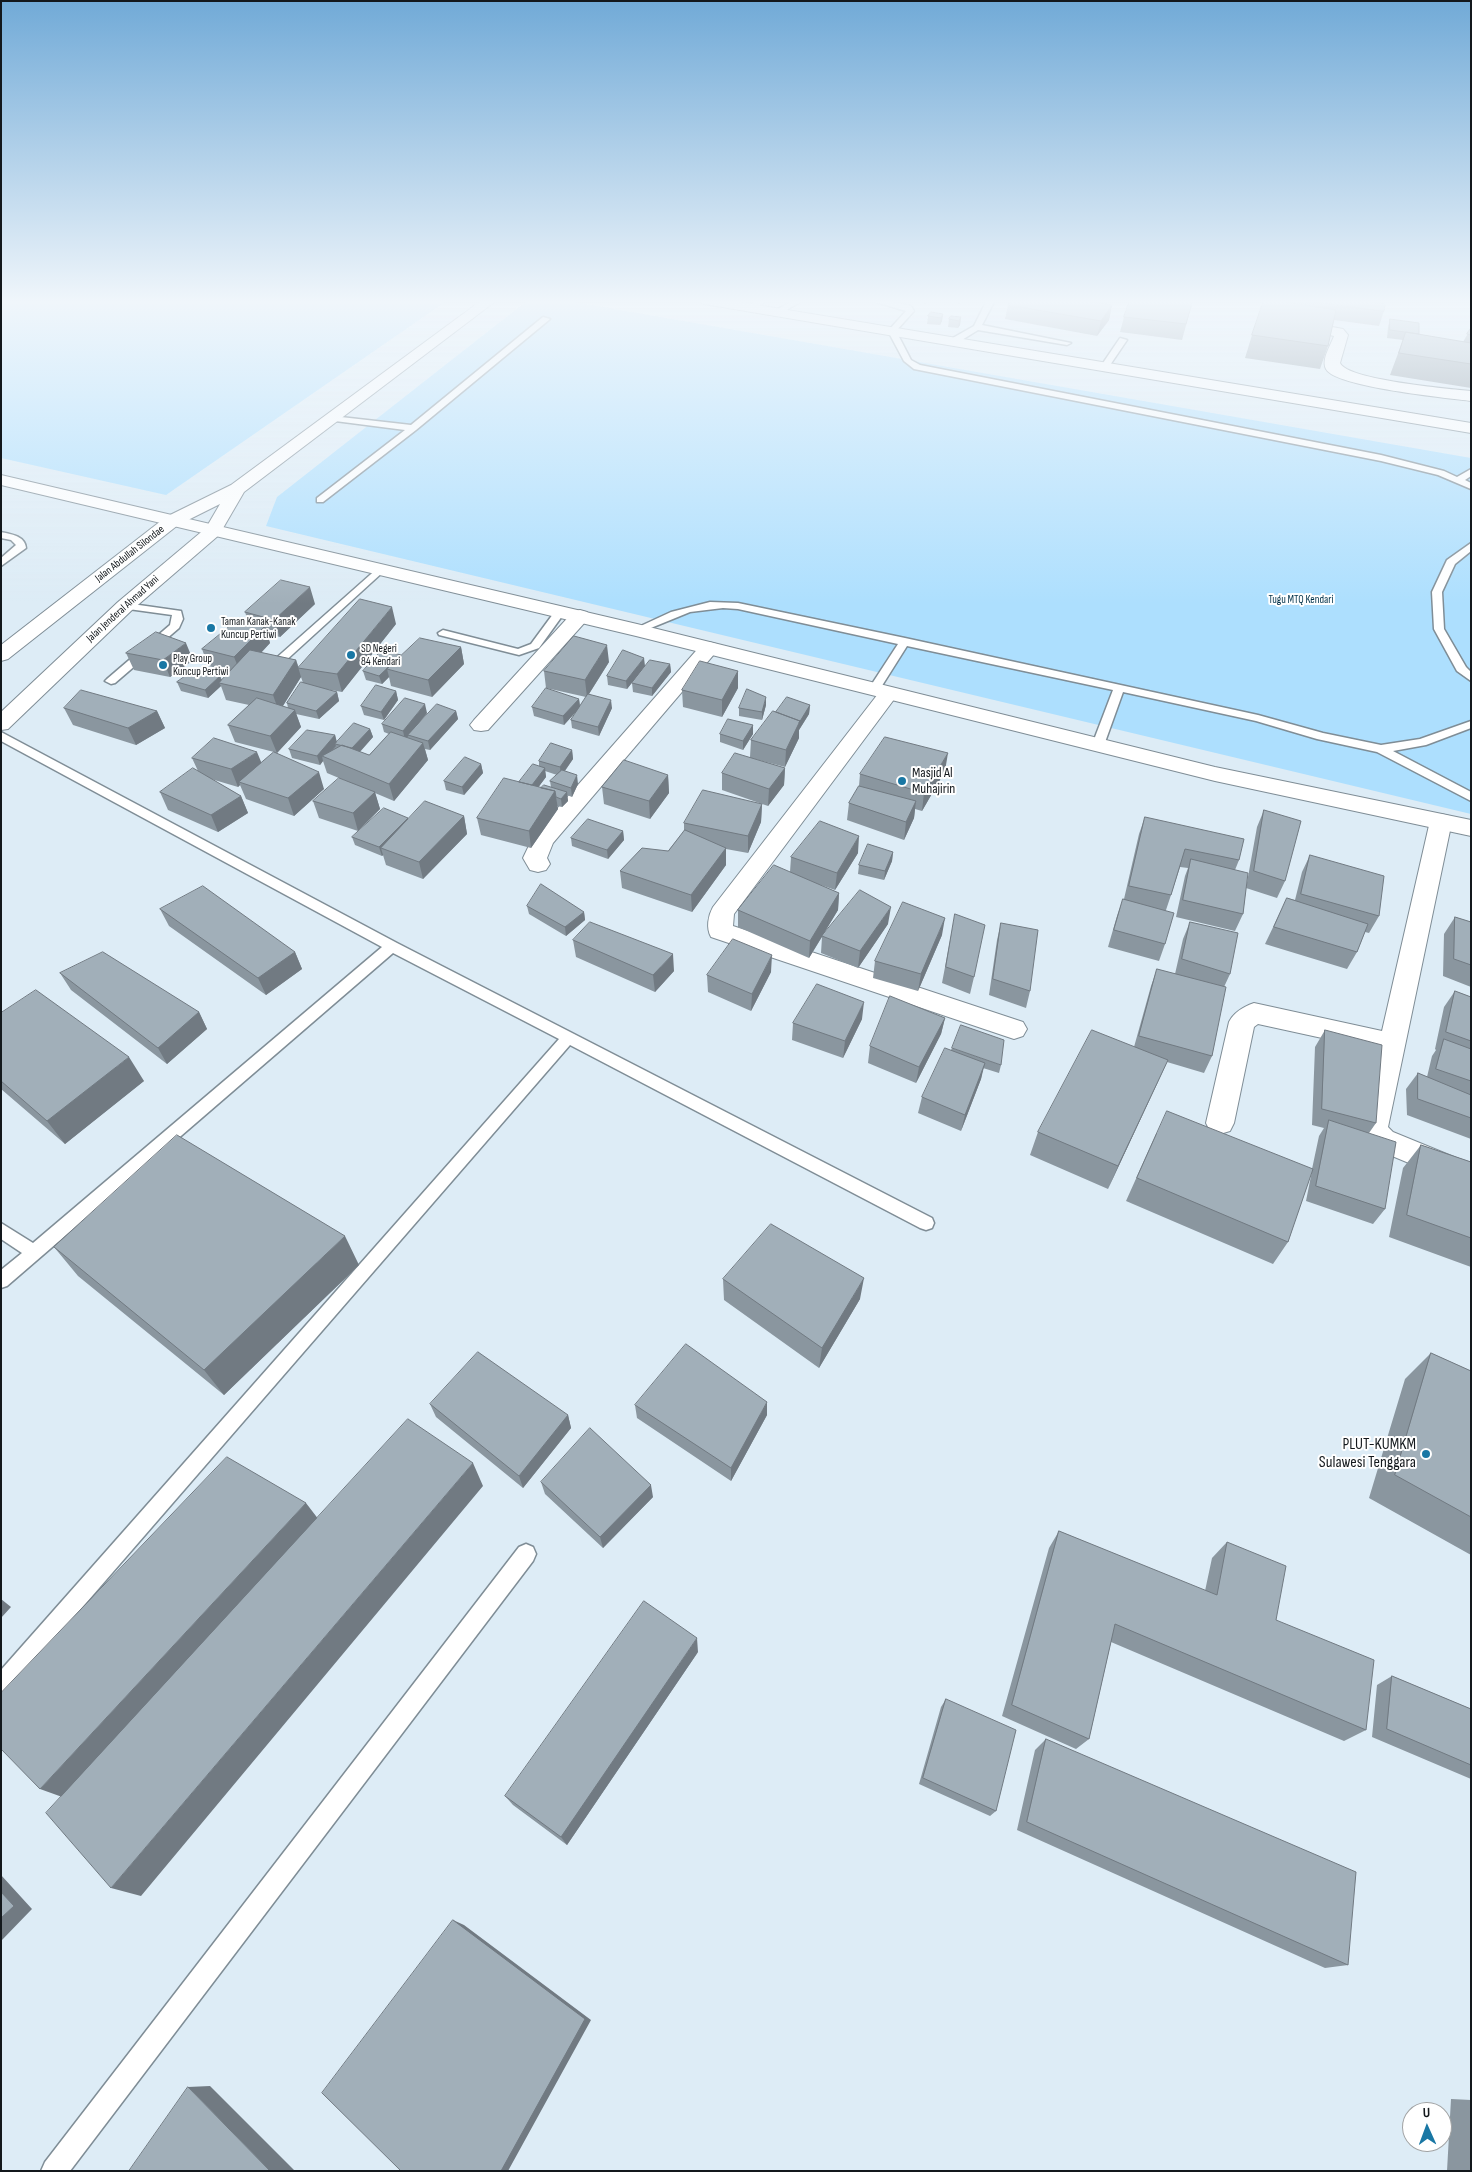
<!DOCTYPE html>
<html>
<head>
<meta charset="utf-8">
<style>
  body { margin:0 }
  #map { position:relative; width:1472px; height:2172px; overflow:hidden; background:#ddecf6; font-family:"Sofia Sans Condensed",sans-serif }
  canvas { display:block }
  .frame { position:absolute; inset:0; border:2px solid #13181c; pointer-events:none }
  .north { position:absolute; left:1402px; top:2102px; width:50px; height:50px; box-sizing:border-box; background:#fff; border:1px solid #a1a3a4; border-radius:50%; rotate:358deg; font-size:14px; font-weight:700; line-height:20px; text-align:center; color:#13181c }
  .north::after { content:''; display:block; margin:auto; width:18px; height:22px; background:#1977a4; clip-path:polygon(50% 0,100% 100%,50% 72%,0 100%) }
</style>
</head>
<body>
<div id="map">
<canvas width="1472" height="2172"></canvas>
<div class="frame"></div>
<div class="north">U</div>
</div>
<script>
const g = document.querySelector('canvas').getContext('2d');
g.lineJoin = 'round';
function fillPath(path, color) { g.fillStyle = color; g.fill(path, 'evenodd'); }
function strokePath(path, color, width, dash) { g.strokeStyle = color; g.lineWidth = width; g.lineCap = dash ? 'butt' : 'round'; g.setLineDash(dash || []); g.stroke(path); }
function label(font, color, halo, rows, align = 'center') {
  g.font = font + ' "Sofia Sans Condensed",sans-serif'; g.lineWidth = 4; g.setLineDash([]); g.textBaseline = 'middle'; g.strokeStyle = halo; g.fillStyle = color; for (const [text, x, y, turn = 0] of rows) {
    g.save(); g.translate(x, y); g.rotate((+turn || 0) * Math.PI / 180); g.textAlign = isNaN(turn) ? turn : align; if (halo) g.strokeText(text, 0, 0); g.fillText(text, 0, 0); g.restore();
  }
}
fillPath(new Path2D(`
  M1,300H448L166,495L1,458Z
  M528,300H563L1471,458V814L266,526L277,497Z`), '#addffe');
const lane = new Path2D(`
  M758,300H767L754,310H748V306Z
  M794,300H803L780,314L773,312Z
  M869,300H882L911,306L914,311L896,331L911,360L920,365L1381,455L1444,471L1457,477L1471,469V476L1465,480L1471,483V489L1438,475L1381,461L914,369L904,361L888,331L906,311Z
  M987,300H995L982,325L1071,343L1067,345L978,330L957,343H951V339L974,326Z
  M543,317L550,319L416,430L323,502H317V498L405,430L335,421L332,420V416L411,425Z
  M1120,338L1127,340L1108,368H1102L1101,366Z
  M1,532C11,534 25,536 26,548L1,566V558L16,545L11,540L1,538Z
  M1471,543V551L1455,564L1442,592L1444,629L1466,667L1471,672V681L1457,671L1434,629L1432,592L1447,560Z
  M379,567L383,568V572L282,664H274V660Z
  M710,602L738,603L905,638L1258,715L1323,733L1381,745L1420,739L1471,721V728L1426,745L1393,751L1471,792V801L1377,752L1317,739L1256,721L1123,692L1104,745L1102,748H1094L1092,745L1113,690L907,646L878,692H870L868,690L898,644L738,609L723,608L690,612L641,632H633L632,630L671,612Z
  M125,603L181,611L183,619L179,628L115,683L111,684L105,681L107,679L170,625L172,615L121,608L120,606Z
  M560,609L565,612L539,648L519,655L439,635L438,633L443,630L518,649L531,644L556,610Z
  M1,732L397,943L932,1218L934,1223L932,1228L926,1230L920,1228L570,1045L8,1693L1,1696V1670L559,1039L393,953L7,1286L1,1288V1270L22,1253L1,1239V1223L33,1243L382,947L1,741Z
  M526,1544L533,1547L536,1554L533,1561L70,2171H41L45,2162L519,1547Z`);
const street = new Path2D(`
  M1295,320L1343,329L1348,335L1340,363C1347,380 1450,389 1471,391V401C1448,398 1335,387 1326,369C1321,359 1331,345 1334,336L1290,327L1288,324L1290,321Z
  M580,610L587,612L590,616L587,620L488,730L481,731L474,730L470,725L474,720L573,612Z
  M709,642L716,644L719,648L716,652L553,843L547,858L550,864L546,870L538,872L530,870L523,858L534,835L702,644Z
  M888,688L895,690L898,694L734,914L733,926L1023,1022L1027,1029L1023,1036L1014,1039L1005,1036L711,937C706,928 708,916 713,907L881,690Z
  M1441,814L1449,816L1452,821L1388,1127L1393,1132L1471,1164V1189L1373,1148L1359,1130L1377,1050L1258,1024L1254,1027L1234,1123L1230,1131L1220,1134L1210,1131L1206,1123L1229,1022C1234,1012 1243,1007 1254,1003L1382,1031L1430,821L1433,816Z`);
const secondary = new Path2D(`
  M697,300H727L1471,423V433L704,304Z
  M1,475L637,624L1215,767L1471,820V836L1215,781L636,636L1,485Z`);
const highway = new Path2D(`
  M482,300H497L244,492L219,535L132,610L8,729L1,730V712L118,602L206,528L220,504L178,525L8,659L1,661V645L166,517L231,485Z`);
strokePath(lane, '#7f8d96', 3);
strokePath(street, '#7f8d96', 2);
strokePath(secondary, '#7f8d96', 2);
strokePath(highway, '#7f8d96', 2);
fillPath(lane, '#fff');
fillPath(street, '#fff');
fillPath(secondary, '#fff');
fillPath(highway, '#fff');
fillPath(new Path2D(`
  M900,300H929L927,304Z
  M944,300H963L961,304L944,302Z
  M1012,300H1108L1106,304L1112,305L1109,320L1097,336L1005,319L1008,305Z
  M1193,300L1182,340L1120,332L1124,317Z
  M1264,300H1355L1384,311L1379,326L1334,320L1328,346L1320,369L1245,358L1252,335Z
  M943,314L942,321L940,325L927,324L928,316Z
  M961,317L960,325L958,328L948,327L949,319Z
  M1390,319L1419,334L1463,342L1471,328V388L1390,375L1403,340L1387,338L1388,327Z
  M315,604L280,637L267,634L270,643L261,653L296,660L299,668L396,624L342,692L325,689L337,692L339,701L319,719L296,714L301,727L277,753L324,789L294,816L246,799L240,785L238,787L211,779L241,796L248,813L218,832L168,810L160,792L198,771L192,758L261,763L274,752L235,742L228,725L249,705L226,700L221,686L208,698L181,691L177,682L220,676L222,680L230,671L208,666L202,649L248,621L245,612ZM301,677L303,683L287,703L288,708L283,706Z
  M461,647L464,664L432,697L391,686L389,677L382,684L366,680L363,671L401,655V656Z
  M126,653L193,660L170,677L134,670Z
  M609,662L589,694L612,708L599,736L572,728L571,720L576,712L564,725L534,716L532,707L579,699L580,706L586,697L546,688L544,671Z
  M670,664L671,672L652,696L633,692L632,683Z
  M645,666L627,689L608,685L607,676Z
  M738,671V688L722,717L683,707L682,690Z
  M396,691L398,700L384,720L364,715L361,706Z
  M766,705L762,720L739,716V708Z
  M810,705L809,714L799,730V738L785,767L751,758L785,768L784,785L768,806L722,790V773L750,757L751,740L776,712Z
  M64,708L157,711L165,728L136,745L73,725Z
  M456,711L458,719L430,750L425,749L428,760L394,801L375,793L380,809L358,831L319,818L313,801L346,781L327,773L323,761L320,765L292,758L289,749L335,735L337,742L370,729L373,737L360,752L369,755L389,734L384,732L382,724L427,713L415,728Z
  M753,725V734L743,750L720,742V734Z
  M572,750L573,759L565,771L578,784L572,797L567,795L568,801L562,807L557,806L558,809L531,848L481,835L477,818L519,782L539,766V761ZM545,771L557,775L550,781L551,787L541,788L538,787L546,777Z
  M481,764L483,773L464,795L446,790L444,781Z
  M945,771L922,811L915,809L914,818L904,840L847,820L849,803L859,786L860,774Z
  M668,775L669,793L650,819L604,804L602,787Z
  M762,804L761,822L748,853L726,849V865L692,912L622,888L620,871L668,851L684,831V823Z
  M1264,810L1285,881L1277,898L1246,888L1243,914L1235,931L1176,917L1185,876L1188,868L1180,867L1171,895L1166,910L1165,944L1159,961L1108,947L1117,916L1123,899H1124L1139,834L1145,817L1239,860L1235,870L1246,888L1257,827Z
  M464,816L467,834L423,879L386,865L383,855L382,856L355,845L352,837L408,818V819Z
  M623,831L624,840L608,859L572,846L571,838Z
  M893,852L892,861L884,880L858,874L859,865Z
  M858,853L835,890L818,884L839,893L838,910L823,935L888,924L858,968L821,953L822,937L809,958L738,927V910L790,872L791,857Z
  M1310,855L1379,916L1369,933L1365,932L1357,952L1347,969L1265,944L1287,898L1295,900L1302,872Z
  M527,906L584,912L585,920L566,936L529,914Z
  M160,909L295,952L302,969L266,995L169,926Z
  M955,914L974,977L970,994L942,983Z
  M1455,917L1471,922V987L1443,976L1444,934Z
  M1190,922L1230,974L1224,987L1212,1056L1204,1073L1167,1062L1108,1189L1030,1155L1038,1132L1134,1047L1151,986L1157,969L1175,974L1183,939Z
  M1001,923L1030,991L1026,1008L989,995L997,940Z
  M942,935L918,991L873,978L875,961Z
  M573,940L674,971L655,992L576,957Z
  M771,972L751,1011L708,992L707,975Z
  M60,973L199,1012L207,1029L167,1064L71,990Z
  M1455,991L1471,997V1139L1407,1115L1406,1089L1418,1073L1427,1077L1432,1056L1436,1050L1435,1049L1444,1007Z
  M1,1013L144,1081L65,1144L1,1089Z
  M945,1018L941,1034L916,1083L868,1063L870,1046Z
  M862,1019L843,1058L792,1040L793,1023Z
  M1325,1030L1376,1123L1369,1133L1385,1209L1373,1224L1306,1201L1312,1171L1288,1242L1273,1264L1126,1201L1156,1134L1312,1169L1319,1136L1324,1128L1312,1125L1315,1047Z
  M952,1048L1001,1065L999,1073L983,1068L981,1079L961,1131L918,1113L922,1097L951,1050Z
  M1421,1145L1471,1162V1267L1389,1237L1403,1168Z
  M54,1247L359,1265L224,1395L78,1276Z
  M723,1279L860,1299L819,1368L724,1300Z
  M1431,1353L1471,1371V1555L1369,1498L1405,1379Z
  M430,1404L568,1415L571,1428L523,1488L436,1417Z
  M635,1405L767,1415L731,1481L637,1418Z
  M541,1482L653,1497L603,1548L545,1494Z
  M1059,1531L1205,1591L1212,1558L1227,1542L1276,1620L1366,1730L1344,1741L1111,1642L1089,1739L1076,1749L1002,1716L1049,1548Z
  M698,1652L567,1845L513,1805L505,1796Z
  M1392,1676L1471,1709V1779L1372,1737L1377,1685Z
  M946,1699L996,1811L990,1816L919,1784L941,1707Z
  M1046,1739L1348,1965L1325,1968L1017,1830L1035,1750Z
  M1451,2099L1471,2100V2171H1447Z`), '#8a969f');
fillPath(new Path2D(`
  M1104,300H1108L1107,303L1101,314Z
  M1112,305L1109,320L1097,336L1101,321Z
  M943,314L942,321L940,325L941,318Z
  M961,317L960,325L958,328L959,321Z
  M310,587L315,604L280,637L274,620Z
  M392,607L396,624L342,692L337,674Z
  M265,626L270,643L241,674L234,657Z
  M186,643L193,660L170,677L163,660Z
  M607,645L609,662L587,697L585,680Z
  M461,647L464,664L432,697L428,680Z
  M401,655L403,664L387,669L389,677L382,684L379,676Z
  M644,658L645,666L627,689L626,681Z
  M296,660L301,677L279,712L273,695Z
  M670,664L671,672L652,696V688Z
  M738,671V688L722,717V700Z
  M220,676L223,684L219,683L221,686L208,698L205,690Z
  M396,691L398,700L384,720L381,712Z
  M337,692L339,701L319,719L316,711Z
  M766,697V705L762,720V712Z
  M579,699L580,707L564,725L563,716Z
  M611,700L612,708L599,736L598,727Z
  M425,704L427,713L405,740L403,731Z
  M810,705L809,714L799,730V738L785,767L786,750L800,721Z
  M295,710L301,727L277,753L270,736Z
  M157,711L165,728L136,745L128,728Z
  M456,711L458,719L430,750L428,741Z
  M753,725V734L743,750V741Z
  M370,729L373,737L355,757L352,748Z
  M335,735L337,744H335L336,746L326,757L322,756L323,761L320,765L317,756Z
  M423,743L428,760L394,801L389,784Z
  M572,750L573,759L561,776L560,767Z
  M257,752L264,769L239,782L240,785L238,787L231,769Z
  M948,753L945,771L922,811L924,793Z
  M481,764L483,773L464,795L462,787Z
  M545,768L546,777L532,796L530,787Z
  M785,768L784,785L768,806L769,789Z
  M319,772L324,789L294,816L288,798Z
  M577,775L578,784L572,797L571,788Z
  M668,775L669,793L650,819L649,801Z
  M555,791L558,809L531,848L529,831Z
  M375,792L380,809L358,831L353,813Z
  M567,792L568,801L562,807L561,799Z
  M241,796L248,813L218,832L211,815Z
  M916,801L914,818L904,840L906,822Z
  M762,804L761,822L748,853V836Z
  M464,816L467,834L423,879L419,862Z
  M408,818L410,827L381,848L383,855L382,856L379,847Z
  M623,831L624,840L608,859L607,850Z
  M859,836L858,853L835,890L837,873Z
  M726,848V865L692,912L691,895Z
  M893,852L892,861L884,880L885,871Z
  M839,893L838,910L809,958L810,941Z
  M891,907L888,924L858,968L860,951Z
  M584,912L585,920L566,936L565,927Z
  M945,918L942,935L918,991L921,974Z
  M295,952L302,969L266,995L258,978Z
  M673,954L674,971L655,992L653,975Z
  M772,955L771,972L751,1011L752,994Z
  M864,1002L862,1019L843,1058L845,1041Z
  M199,1012L207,1029L167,1064L158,1048Z
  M945,1018L941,1034L916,1083L919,1067Z
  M129,1057L144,1081L65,1144L47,1121Z
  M1168,1060L1157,1084L1108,1189L1118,1166Z
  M985,1063L981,1079L961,1131L965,1115Z
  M345,1236L359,1265L224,1395L204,1370Z
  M864,1278L860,1299L819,1368L822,1348Z
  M767,1402V1415L731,1481V1468Z
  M568,1415L571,1428L523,1488L519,1476Z
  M473,1463L483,1486L141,1896L111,1888Z
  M651,1485L653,1497L603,1548L600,1537Z
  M306,1503L319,1520L65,1798L40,1789Z
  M1,1599L11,1607L1,1618Z
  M697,1638L698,1652L567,1845L561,1837Z
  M1,1875L32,1909L1,1941Z
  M453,1920L464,1925L591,2020L508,2171H501Z
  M210,2086L295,2171H270L188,2087Z`), '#717a82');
const building = new Path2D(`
  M1012,300H1080L1112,305L1101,321L1008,305Z
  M1130,300H1193L1186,324L1124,317Z
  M1264,300H1273L1336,310L1328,346L1252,335Z
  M1300,300H1355L1385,304L1384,311Z
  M931,312L943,314L941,318L928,316Z
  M951,316L961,317L959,321L949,319Z
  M1390,319L1419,323V334L1390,330Z
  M1471,328V335L1467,334Z
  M1406,332L1471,343V364L1399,353Z
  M281,580L310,587L274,620L245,612Z
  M360,599L392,607L337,674L298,668Z
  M240,618L265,626L234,657L202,649Z
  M156,632L186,643L163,660L126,653Z
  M574,636L607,645L585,680L544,671Z
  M420,638L461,647L428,680L387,669Z
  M250,650L296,660L273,695L219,683Z
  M382,650L401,655L379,676L363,671Z
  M623,650L644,658L626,681L607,676Z
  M650,660L670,664L652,688L632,683Z
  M700,661L738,671L722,700L682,690Z
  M197,668L220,676L205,690L177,682Z
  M301,682L337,692L316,711L287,703Z
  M376,685L396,691L381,712L361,706Z
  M546,688L579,699L563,716L532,707Z
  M747,689L766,697L762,712L739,708Z
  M81,690L157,711L128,728L64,708Z
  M588,694L611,700L598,727L571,720Z
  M787,697L810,705L799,723L800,721L776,712Z
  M257,698L295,710L270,736L228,725Z
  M405,698L425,704L403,731L382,724Z
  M437,704L456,711L428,741L408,735Z
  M773,711L800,721L786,750L751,740Z
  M728,719L753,725L743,741L720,734Z
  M354,723L370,729L352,748L335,744Z
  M307,730L335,735L317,756L289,749Z
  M391,732L423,743L389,784L322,756L342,745L369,755Z
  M885,737L948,753L924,793L860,774Z
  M214,738L257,752L231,769L192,758Z
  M551,743L572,750L560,767L539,761Z
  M274,752L319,772L288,798L239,782Z
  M735,753L785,768L769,789L722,773Z
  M465,757L481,764L462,787L444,781Z
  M624,760L668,775L649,801L602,787Z
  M533,764L545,768L532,785L519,782Z
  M193,768L241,796L211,815L160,792Z
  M562,770L577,775L571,788L550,781Z
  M339,778L375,792L353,813L313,801Z
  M504,778L555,791L529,831L477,818Z
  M544,785L567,792L561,799L556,797L555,791L541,788Z
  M859,786L916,801L906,822L849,803Z
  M703,790L762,804L748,836L684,823Z
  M425,801L464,816L419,862L381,848Z
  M384,808L408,818L379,847L352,837Z
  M1264,810L1301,821L1285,881L1254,871Z
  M1145,817L1244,839L1239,860L1185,849L1171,895L1129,886Z
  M588,819L623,831L607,850L571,838Z
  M820,821L859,836L837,873L791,857Z
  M685,830L726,848L691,895L620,871L642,848L668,851Z
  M868,844L893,852L885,871L859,865Z
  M1310,855L1384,876L1379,916L1301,894Z
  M1191,859L1248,873L1243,914L1183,900Z
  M774,865L839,893L810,941L738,910Z
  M541,884L584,912L565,927L527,906Z
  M203,886L295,952L258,978L160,909Z
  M860,890L891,907L860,951L822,936Z
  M1287,898L1368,924L1357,952L1274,927Z
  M1123,899L1174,913L1165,944L1114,930Z
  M903,902L945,918L921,974L875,961Z
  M955,914L985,925L974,977L946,967Z
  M1455,917L1471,922V965L1454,959Z
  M590,922L673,954L653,975L573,940Z
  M1190,922L1238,933L1230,974L1182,959Z
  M1001,923L1038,930L1030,991L993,979Z
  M733,939L772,955L752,994L707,975Z
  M103,952L199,1012L158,1048L60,973Z
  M1157,969L1226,987L1212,1056L1139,1036Z
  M817,984L864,1002L845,1041L793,1023Z
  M36,990L129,1057L47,1121L1,1081V1013Z
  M1455,991L1471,997V1041L1446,1032Z
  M890,996L945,1018L919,1067L870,1046Z
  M961,1025L1004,1040L1001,1065L952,1048Z
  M1092,1030L1168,1060L1118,1166L1038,1132Z
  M1325,1030L1382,1045L1376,1123L1322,1109Z
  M1444,1039L1471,1049V1081L1436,1069Z
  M945,1048L985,1063L965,1115L922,1097Z
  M1418,1073L1471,1095V1118L1418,1099Z
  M1167,1111L1313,1169L1288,1242L1137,1178Z
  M1329,1120L1396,1142L1385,1209L1316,1186Z
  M177,1135L345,1236L204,1370L54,1247Z
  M1421,1145L1471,1162V1238L1407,1215Z
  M771,1224L864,1278L822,1348L723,1279Z
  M686,1344L767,1402L731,1468L635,1405Z
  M478,1352L568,1415L519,1476L430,1404Z
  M1431,1353L1471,1371V1517L1395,1475Z
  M408,1419L473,1463L111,1888L46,1813Z
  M590,1428L651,1485L600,1537L541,1482Z
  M227,1457L306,1503L40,1789L1,1749V1693Z
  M1059,1531L1217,1595L1227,1542L1286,1566L1276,1620L1374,1660L1366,1730L1115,1624L1089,1739L1012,1705Z
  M644,1601L697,1638L561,1837L505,1796Z
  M1392,1676L1471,1709V1765L1387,1729Z
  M946,1699L1016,1730L996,1811L923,1778Z
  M1046,1739L1356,1872L1348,1965L1027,1822Z
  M1,1892L14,1906L1,1918Z
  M453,1920L585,2019L501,2171H401L322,2093Z
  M188,2087L270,2171H129Z`);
fillPath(building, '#a1afb9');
strokePath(building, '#717a82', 1);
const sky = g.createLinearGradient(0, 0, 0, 604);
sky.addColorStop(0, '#71aad7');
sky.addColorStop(0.5, '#f0f6fb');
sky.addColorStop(1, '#f0f6fb00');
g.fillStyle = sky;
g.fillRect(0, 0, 1472, 604);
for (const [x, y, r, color] of [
  [211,628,5,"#1977a4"],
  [351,655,5,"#1977a4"],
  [163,665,5,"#1977a4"],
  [902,781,5,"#1977a4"],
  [1426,1454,5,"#1977a4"]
]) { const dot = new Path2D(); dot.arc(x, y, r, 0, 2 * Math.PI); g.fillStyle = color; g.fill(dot); strokePath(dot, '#fff', 2); }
label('11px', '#13181c', '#fff', [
  ["Jalan Abdullah Silondae",130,554,-38],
  ["Jalan Jenderal Ahmad Yani",123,609,-42]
]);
label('11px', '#003149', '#fff', [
  ["Tugu MTQ Kendari",1301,600]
]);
label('11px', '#13181c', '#fff', [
  ["Taman Kanak-Kanak",221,622],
  ["Kuncup Pertiwi",221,635],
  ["SD Negeri",361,649],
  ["84 Kendari",361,662],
  ["Play Group",173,659],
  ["Kuncup Pertiwi",173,672]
], 'left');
label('14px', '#13181c', '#fff', [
  ["Masjid Al",912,773],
  ["Muhajirin",912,789]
], 'left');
label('16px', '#13181c', '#fff', [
  ["PLUT-KUMKM",1416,1445],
  ["Sulawesi Tenggara",1416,1463]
], 'right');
</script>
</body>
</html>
